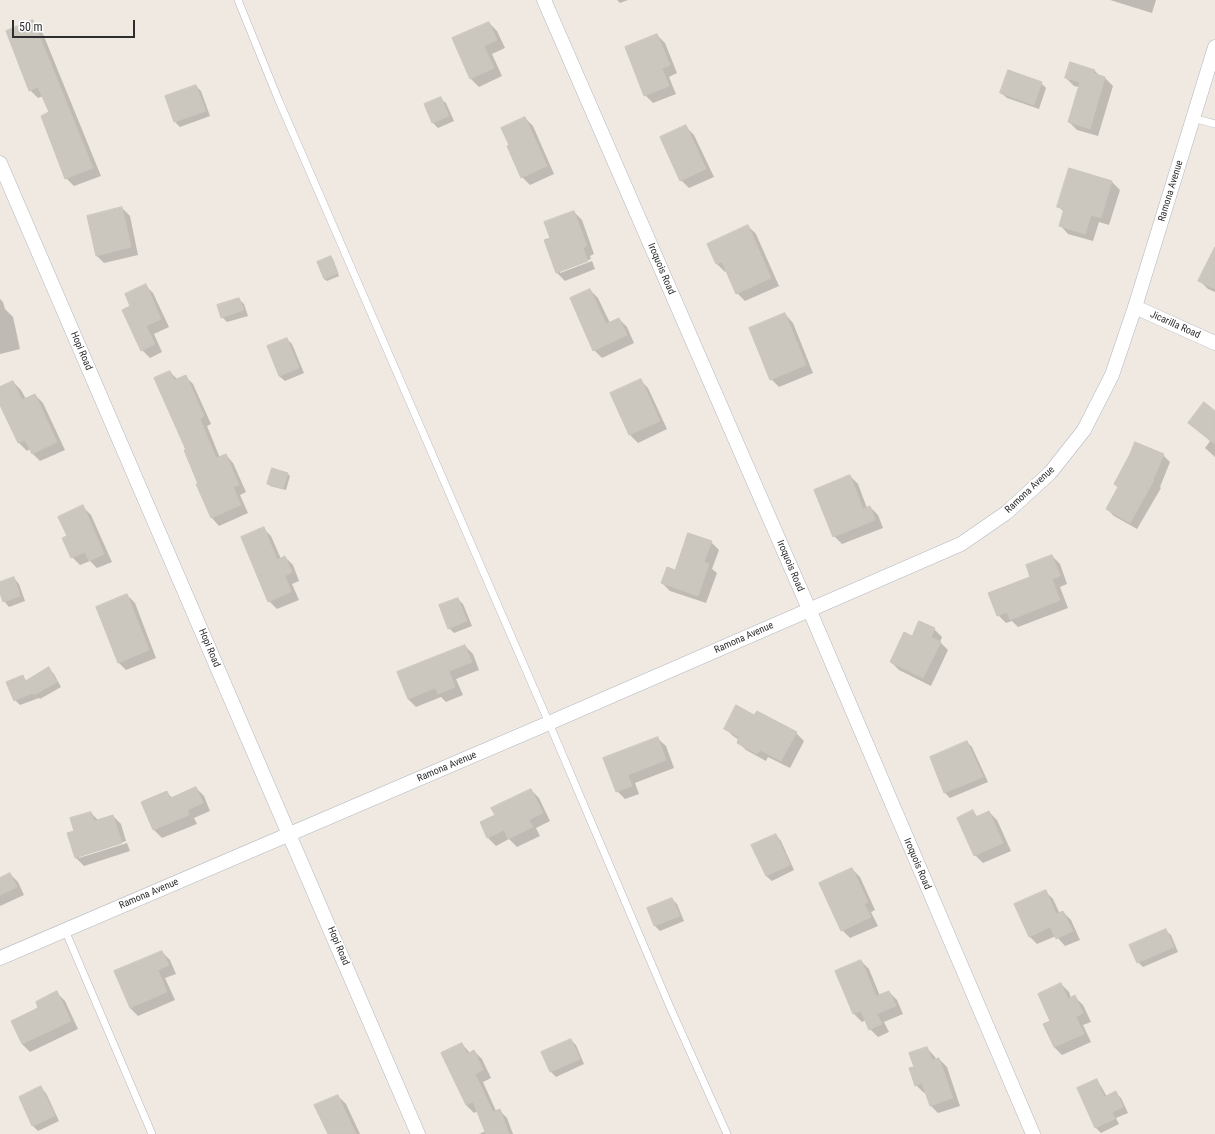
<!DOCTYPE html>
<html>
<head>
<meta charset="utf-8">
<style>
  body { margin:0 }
  #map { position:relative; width:1215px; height:1134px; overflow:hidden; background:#efe9e1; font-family:"Roboto Condensed",sans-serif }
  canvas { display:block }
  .scale { position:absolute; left:12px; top:20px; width:123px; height:18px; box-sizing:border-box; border:2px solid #2e2e2e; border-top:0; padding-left:5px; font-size:12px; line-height:14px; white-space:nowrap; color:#2e2e2e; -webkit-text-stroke:3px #fff; paint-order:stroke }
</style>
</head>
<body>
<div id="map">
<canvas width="1215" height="1134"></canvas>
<div class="scale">50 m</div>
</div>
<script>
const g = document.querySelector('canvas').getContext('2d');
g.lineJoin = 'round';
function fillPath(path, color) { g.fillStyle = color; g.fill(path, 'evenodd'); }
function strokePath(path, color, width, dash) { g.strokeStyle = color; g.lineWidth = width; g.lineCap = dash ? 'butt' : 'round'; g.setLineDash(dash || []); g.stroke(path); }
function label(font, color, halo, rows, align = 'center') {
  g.font = font + ' "Roboto Condensed",sans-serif'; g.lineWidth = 3.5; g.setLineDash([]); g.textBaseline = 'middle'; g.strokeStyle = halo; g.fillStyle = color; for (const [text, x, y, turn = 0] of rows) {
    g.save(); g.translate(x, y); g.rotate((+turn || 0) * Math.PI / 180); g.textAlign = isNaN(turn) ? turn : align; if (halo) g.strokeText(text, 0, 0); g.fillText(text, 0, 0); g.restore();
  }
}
fillPath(new Path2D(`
  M617,0H628L620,3Z
  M1110,0H1156L1152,13Z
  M33,21L41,29L101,176L74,186L66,178L50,113L43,96L38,98L30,90Z
  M489,23L497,31L505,48L492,54L502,76L479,87L471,79Z
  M657,35L665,43L677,73L669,77L676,94L653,103L645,95Z
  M1094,70L1100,76L1105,78L1113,86L1098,136L1077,130L1069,122L1079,87L1074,86L1066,78Z
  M1041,83L1046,88L1039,109L1007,98L1001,93Z
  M196,86L201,91L210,116L180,127L175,122Z
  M440,98L446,103L454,121L438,128L433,123L425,105Z
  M525,118L533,126L554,174L530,185L522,177Z
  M686,127L694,135L714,177L689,188L681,180L662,138Z
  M1112,182L1120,190L1109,225L1099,222L1093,241L1068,234L1060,225L1064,212L1059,207Z
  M122,208L130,216L138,255L104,263L96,255Z
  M574,212L582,220L594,254L590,256L591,259L560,271V273L592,261L595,269L565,281L557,273L545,240L551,238Z
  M748,226L756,234L779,286L745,301L737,293L727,271L725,272L717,264Z
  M330,257L333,259L339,276L327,281L324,279Z
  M1215,258V292L1208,289L1200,281Z
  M145,285L153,293L169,327L154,334L162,352L150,358L142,350L131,306Z
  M590,290L598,298L610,323L619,319L627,327L634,343L602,358L594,350Z
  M0,299L3,302L5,309L13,317L20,349L0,354Z
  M239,299L244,304L248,316L227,322L222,317Z
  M785,314L793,323L813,373L779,387L771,379Z
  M287,339L292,344L304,373L285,381L279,376Z
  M170,372L178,380L185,376L193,384L211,424L207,426L220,458L226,455L233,463L246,492L240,495L248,513L219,526L212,518L198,485L199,484L187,450Z
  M640,380L648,388L667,429L638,443L630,435L611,394Z
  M13,382L21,390L26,399L35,395L43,403L65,450L40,461L32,453L30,449L27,451L19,443L0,403V388Z
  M1215,412V457L1205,448L1210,441L1189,423Z
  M1163,455L1170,462L1160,487L1161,488L1137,529L1114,516L1107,509L1119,488Z
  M272,469L288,474L290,476L286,490L270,486L268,483Z
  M850,476L858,484L867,508L870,507L878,515L883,528L842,544L834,536Z
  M83,507L91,515L112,562L97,568L90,561L80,565L72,557L68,537Z
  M263,528L271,536L281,559L285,557L293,565L299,581L292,584L299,600L277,609L269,601Z
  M711,542L719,550L712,569L717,573L706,603L670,591L662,583Z
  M1052,556L1060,564L1067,584L1060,587L1068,608L1018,627L1012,621L1006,623L998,615Z
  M14,578L19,584L25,601L9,607L4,601L0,590V583Z
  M127,595L135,603L156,658L126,670L118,662Z
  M458,599L463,604L472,626L454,633L449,628Z
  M934,629L942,637L940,642L948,650L931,686L899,670L891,662L913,637Z
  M465,646L473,654L479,670L456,679L463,695L446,702L441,697L416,707L408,699Z
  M49,669L54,674L61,687L40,699L39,698L20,705L15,700L23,677L27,681Z
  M755,716L796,733L804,741L790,768L768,757L766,761L746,750L738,742L739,740L733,736L725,728Z
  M657,738L666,746L674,768L635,783L639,794L625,799L617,791L604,758Z
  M967,742L972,747L988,782L950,798L945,793L931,757Z
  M196,788L204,796L210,811L194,818L197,824L162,838L154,830L143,803L167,792L172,798Z
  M531,790L539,798L550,821L536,828L540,836L517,847L509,839L496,846L488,838L496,816Z
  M973,812L978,817L989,812L997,820L1011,851L983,863L975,855Z
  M91,813L99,821L113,816L121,824L126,841L79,856V858L127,843L130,851L84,866L76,858L68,834L76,832Z
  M776,835L781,841L794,870L772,881L766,876Z
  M852,869L860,877L875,910L871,912L878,926L850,938L842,930Z
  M10,874L18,882L24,895L0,906V879Z
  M1045,891L1053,899L1060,914L1063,912L1071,920L1080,940L1065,946L1056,936L1037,944L1029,936Z
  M672,899L677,904L684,921L660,931L655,926L648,909Z
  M1165,930L1171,935L1178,952L1143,967L1138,962Z
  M162,952L170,960L176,974L165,978L175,1000L138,1016L130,1008Z
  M861,961L869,969L880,996L889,992L897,1000L903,1014L884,1022L889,1032L878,1037L870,1029L866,1020L862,1022L854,1014Z
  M1061,984L1069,992L1071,998L1075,997L1083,1005L1091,1022L1083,1025L1091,1042L1062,1055L1054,1047L1044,1025L1051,1022Z
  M57,993L65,1001L78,1029L30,1052L22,1044L40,1008Z
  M571,1040L576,1045L584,1064L556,1077L551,1072L542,1053Z
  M462,1044L470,1053L474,1051L482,1059L491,1078L483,1082L496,1111L499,1110L507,1118L513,1134H479L486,1131L478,1111L474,1113L466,1105Z
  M927,1048L935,1057L936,1060L939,1059L947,1067L960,1106L938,1113L930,1105L926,1092L924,1093L916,1085L915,1067Z
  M1096,1080L1101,1086L1107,1097L1116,1093L1121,1098L1128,1113L1116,1118L1119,1124L1101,1133L1096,1128Z
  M41,1088L46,1093L59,1121L38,1131L33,1126L20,1097Z
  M338,1096L346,1104L360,1134H329Z`), '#0003');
const building = new Path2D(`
  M33,20L93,168L65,179L41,116L49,112L38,87L29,91L6,31Z
  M489,22L497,40L484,46L494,68L470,79L452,38Z
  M657,34L670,65L662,68L669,86L644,96L625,47Z
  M1070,62L1095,70L1093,73L1105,77L1090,129L1068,122L1080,82L1065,78Z
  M1008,70L1042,82L1034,105L1000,93Z
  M196,85L206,111L174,122L165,96Z
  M441,97L449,116L432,123L424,104Z
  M525,117L547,166L521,178L507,146L509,145L501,128Z
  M686,125L706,169L680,181L660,137Z
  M1069,168L1112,181L1101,218L1091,215L1085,234L1059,226L1064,209L1057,207Z
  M122,207L131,247L96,256L87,216Z
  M574,211L587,246L583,248L588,261L556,273L544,240L550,238L544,222Z
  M748,225L771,278L736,294L722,262L716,264L707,244Z
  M1215,247V289L1198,281Z
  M331,256L338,273L324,279L317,262Z
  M146,284L161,319L146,326L155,344L141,351L122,310L130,306L125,294Z
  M590,289L606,324L619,318L627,335L593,351L570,298Z
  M239,298L244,310L221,318L217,305Z
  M785,313L806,365L770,380L749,328Z
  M287,338L299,368L279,376L267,346Z
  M170,371L174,380L186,375L204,416L200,419L216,458L226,454L239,485L233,487L241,505L211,518L196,484H198L184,450H186L154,378Z
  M641,379L660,421L629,435L610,393Z
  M13,381L22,400L35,394L57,442L32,454L25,440L18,443L0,405V387Z
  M1204,402L1215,411V444L1188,423Z
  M1135,442L1164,454L1153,480H1154L1130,523L1106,509L1118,487L1114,484L1130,454Z
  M272,468L288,473L283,489L267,484Z
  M850,475L863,509L870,506L875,520L833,537L814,490Z
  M83,505L104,554L89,561L85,552L71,558L62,538L67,536L58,517Z
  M264,527L277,560L285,556L292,572L285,576L291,592L268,602L241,537Z
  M688,533L712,541L704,562L709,564L698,596L661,583L667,567L675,570Z
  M1052,555L1060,576L1052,579L1060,600L1010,620L1007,612L997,616L988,593L1030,577L1026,565Z
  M14,577L20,596L3,602L0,593V582Z
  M127,594L149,650L118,663L96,607Z
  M458,598L467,621L448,629L439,605Z
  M919,621L935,628L931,637L941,642L923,678L890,662L904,632L912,636Z
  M465,645L472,662L449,671L455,687L438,694L435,688L408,699L397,672Z
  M49,667L57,682L34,695L33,693L14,701L6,682L23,675L25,681Z
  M736,705L754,715L757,711L797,732L781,761L760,750L757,754L737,743L739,737L724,729Z
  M658,737L666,760L628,775L632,786L616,792L603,758Z
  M967,741L983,777L944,793L930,757Z
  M196,787L203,803L187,810L189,815L153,830L141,802L167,791L170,798Z
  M531,789L543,813L529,820L533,827L508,839L504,830L487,838L480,822L495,815L491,808Z
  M973,810L976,817L989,811L1003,843L974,856L957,818Z
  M91,812L94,821L113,815L122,843L75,858L67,833L74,831L70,818Z
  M776,834L790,865L766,876L751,845Z
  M852,868L868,902L864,904L871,917L841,931L819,883Z
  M10,873L17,887L0,895V878Z
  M1046,890L1056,914L1063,911L1073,931L1056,939L1050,927L1029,937L1014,904Z
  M672,898L680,916L654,926L647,908Z
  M1166,929L1174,947L1137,963L1129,945Z
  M162,951L169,965L158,970L167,992L130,1008L114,971Z
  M861,960L876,996L889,991L896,1006L877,1014L882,1024L869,1030L861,1011L853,1014L835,971Z
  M1061,983L1068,999L1075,995L1083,1013L1076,1017L1084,1034L1054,1047L1043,1024L1050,1021L1038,994Z
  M57,991L71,1021L22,1044L11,1021L38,1008L36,1002Z
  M571,1039L580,1059L550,1072L541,1052Z
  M462,1043L467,1054L474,1050L483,1070L475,1074L493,1112L500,1109L509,1134H486L473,1102L466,1105L441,1053Z
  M927,1047L932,1060L939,1058L953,1098L930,1106L922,1083L915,1086L909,1068L914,1067L909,1053Z
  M1097,1079L1104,1097L1116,1091L1123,1107L1112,1112L1115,1119L1095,1128L1077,1088Z
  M41,1086L55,1116L32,1126L19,1097Z
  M338,1095L356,1134H328L314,1105Z`);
fillPath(building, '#cbc7bf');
strokePath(building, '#cbc5ba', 1);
const lane = new Path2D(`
  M238,0L279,101L549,723L670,1007L727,1134
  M1193,118L1215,124
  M65,930L152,1134`);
const street = new Path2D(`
  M544,0L809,609L1033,1134
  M0,163L418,1134
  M1135,307L1215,343
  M0,958L549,723L961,544L1006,513L1050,473L1084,430L1112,375L1135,307L1215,47`);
strokePath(lane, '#b4b7c1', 8);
strokePath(street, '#b4b7c1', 15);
strokePath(lane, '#fff', 7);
strokePath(street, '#fff', 14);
label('10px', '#2e2e2e', '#fff', [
  ["Ramona Avenue",1171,191,-73],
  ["Iroquois Road",661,269,67],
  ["Jicarilla Road",1175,325,24],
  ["Hopi Road",81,351,67],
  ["Ramona Avenue",1030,490,-43],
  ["Iroquois Road",790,566,67],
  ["Ramona Avenue",744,638,-24],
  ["Hopi Road",209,648,67],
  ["Ramona Avenue",447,767,-23],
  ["Iroquois Road",917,864,67],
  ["Ramona Avenue",149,894,-23],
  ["Hopi Road",338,946,67]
]);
</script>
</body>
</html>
